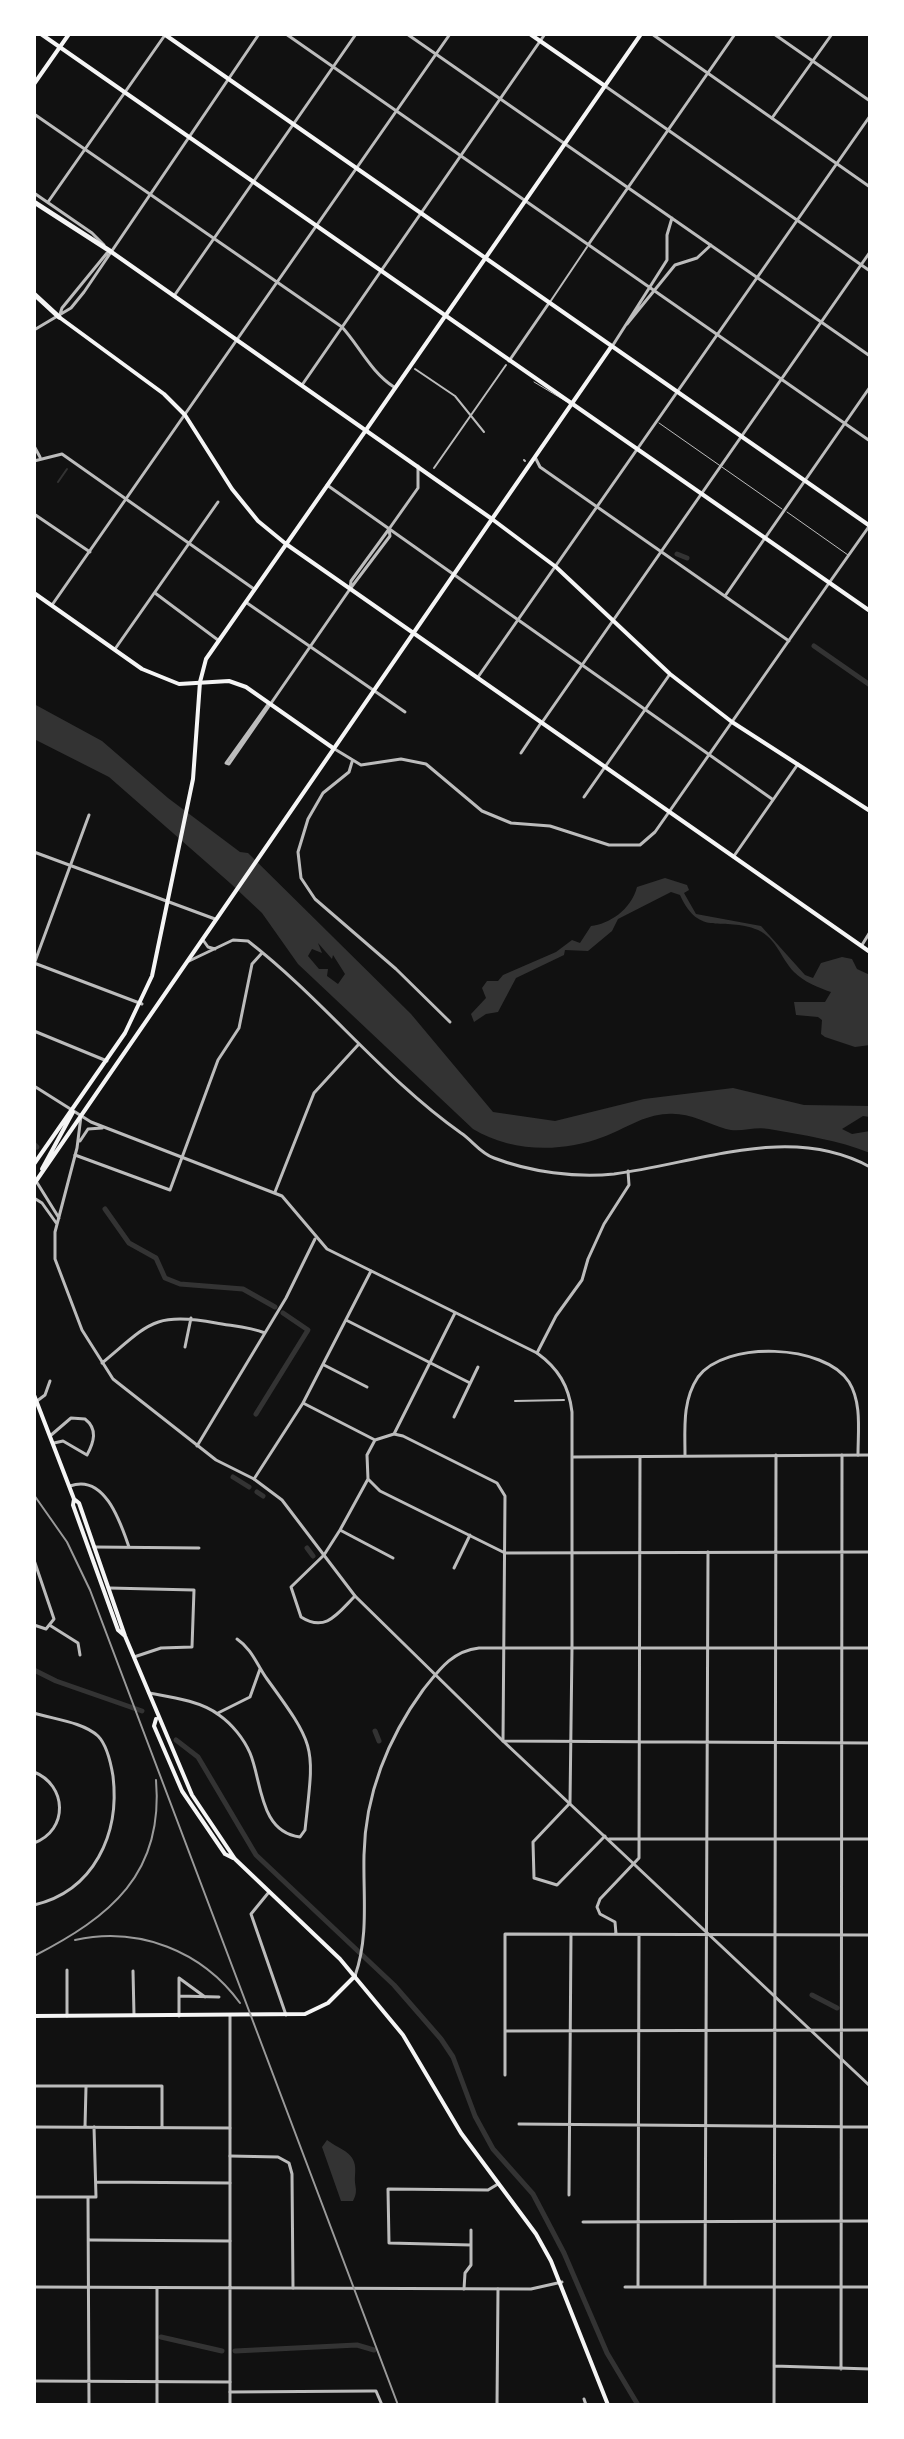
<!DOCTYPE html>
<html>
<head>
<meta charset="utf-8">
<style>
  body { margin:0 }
  #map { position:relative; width:904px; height:2439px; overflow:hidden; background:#111; font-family:Ubuntu,sans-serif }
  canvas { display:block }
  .frame { position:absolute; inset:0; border:36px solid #fff; pointer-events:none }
</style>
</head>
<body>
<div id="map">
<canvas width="904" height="2439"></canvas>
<div class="frame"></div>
</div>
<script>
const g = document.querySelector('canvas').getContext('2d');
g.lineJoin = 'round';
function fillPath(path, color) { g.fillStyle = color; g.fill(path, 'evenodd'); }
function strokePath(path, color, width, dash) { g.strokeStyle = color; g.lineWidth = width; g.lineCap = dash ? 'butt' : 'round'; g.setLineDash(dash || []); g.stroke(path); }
fillPath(new Path2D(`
  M34,704L102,741L168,798L240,852L248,853L411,1014L493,1112L555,1121L644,1099L733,1088L804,1105L870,1106V1117L863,1116L842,1129L852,1134L870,1131V1153C838,1140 803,1135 769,1129C754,1126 740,1133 726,1129C706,1123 688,1112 667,1114C643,1115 625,1129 603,1137C561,1153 511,1152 473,1129L298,964L262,913L230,883L109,777L34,739ZM318,943L332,959L333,955L345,974L338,984L327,976L328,969H319L308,956L312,949L322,953Z
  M665,878L687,885L689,890L684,893L696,914L761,926L805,975L813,978L821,963L842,957L852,959L857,969L870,975V1045L855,1047L825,1037L821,1034L822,1020L818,1017L796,1015L794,1002H825L831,992C819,988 804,982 794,972C780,957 777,939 758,930C722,915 700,939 680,895L671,892L618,919L612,931L588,951L565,950L564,955L516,978L498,1012L486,1014L474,1022L471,1014L486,998L482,988L487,981H498L503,975L556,952L572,940L580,943L591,926C609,924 631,910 637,887Z
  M327,2140C343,2152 358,2152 355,2176C354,2187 359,2190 353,2201H341L322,2147Z`), '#333');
strokePath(new Path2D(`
  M58,482L67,469`), '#333', 2);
strokePath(new Path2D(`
  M677,554L687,558
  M814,646L870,685
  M34,1144L37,1147
  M105,1209L129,1243L156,1258L165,1278L180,1284L243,1289L275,1307
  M256,1414L308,1330L283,1313
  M233,1477L249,1487
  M257,1492L263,1496
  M307,1548L313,1556
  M34,1670L56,1681L142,1711
  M375,1731L379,1741
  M176,1740L198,1757L256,1855L394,1985L441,2039L453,2057L475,2116L493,2149L533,2194L564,2253L607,2353L638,2405
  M812,1995L837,2008
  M161,2337L222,2351
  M235,2351L357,2345L374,2350`), '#333', 5);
strokePath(new Path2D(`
  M534,382L569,403
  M659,423L782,509
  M787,512L848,555`), '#bcbcbc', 1);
strokePath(new Path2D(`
  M550,302L587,247
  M415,369L455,396L484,432
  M524,460L525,461
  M434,468L506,365
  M515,1401L564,1400`), '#bcbcbc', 2);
strokePath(new Path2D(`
  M774,34L870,101
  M772,118L832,34
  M509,361L549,303
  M302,385L545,34
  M34,446L40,457
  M535,457L540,467L789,641
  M34,461L62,454L254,589
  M327,485L772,799
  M34,514L90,552
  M389,529L390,536L350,589L351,581Z
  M389,529L418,488V466
  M155,593L218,640
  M725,596L765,538
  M247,603L405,712
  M115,649L218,502
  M269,703L226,763L229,764L350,589
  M333,748L361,765L401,759L426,764L482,811L511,823L550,826L609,845H640L655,832L829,583
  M521,753L541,723
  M352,762L349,772L323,793L308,819L298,852L301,878L315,899L396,969L450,1022
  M584,797L670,674
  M34,852L215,919
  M734,856L798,764
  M203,940L208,947L215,949
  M189,961L233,940L248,941C324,1000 383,1078 461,1133C473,1141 480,1153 494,1158C530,1172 576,1178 614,1174C699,1163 790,1123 870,1167
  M34,963L142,1004
  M34,964L89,815
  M34,1031L107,1061
  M75,1155L170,1190L218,1060L239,1028L252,964L262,953
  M275,1192L314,1093L358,1045
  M346,1320L470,1383
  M185,1347L191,1318
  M537,1353L556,1316L582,1280L588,1259L604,1224L629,1185L628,1171
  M102,1363C148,1325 153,1311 216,1323C232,1326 250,1327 265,1333
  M324,1365L367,1387
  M37,1401L45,1395L50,1381
  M303,1403L375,1440L394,1434L403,1436L497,1483L505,1496L503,1741L870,1743
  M454,1417L478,1367
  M394,1434L455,1313
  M50,1436L71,1418L85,1419C98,1429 94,1442 87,1455L63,1441L54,1443
  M197,1446L286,1298L315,1239
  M685,1455C685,1429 682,1401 698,1377C725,1340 825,1344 849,1382C862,1403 858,1431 858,1455
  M254,1479L303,1403L371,1271
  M368,1479L380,1491L505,1553L870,1552
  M70,1486C105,1473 121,1524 129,1547
  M340,1530L393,1558
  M94,1547L199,1548
  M34,1560L54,1619L46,1629L34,1625
  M454,1568L470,1535
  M109,1588L194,1590L192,1647L161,1648L134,1657
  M355,1596C338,1613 326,1633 301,1617L291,1587L324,1555L340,1530L368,1479L367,1455L375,1440
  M51,1626L78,1643L80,1655
  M572,1648L570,1803L533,1842L534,1878L557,1885L605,1836
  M149,1693C171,1697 201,1701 219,1715C232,1724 244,1739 250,1753C262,1781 259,1832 300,1837L305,1830C314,1746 318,1749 267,1679C257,1665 252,1649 237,1639
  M34,1713C53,1719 83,1722 98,1736C107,1745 111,1764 113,1776C120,1834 94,1891 34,1905
  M218,1713L250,1697L260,1669
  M34,1772C67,1785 69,1830 34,1843
  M609,1839H870
  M269,1892L251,1914L286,2015
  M616,1934L615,1922L600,1914L597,1907L600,1899L639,1858L640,1457
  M133,1971L134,2015
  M179,1978V2016
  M179,1978L205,1997
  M179,1996L219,1997
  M67,2016V1970
  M505,2031L870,2030
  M505,2075V1934L870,1935
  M34,2086H162V2127
  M519,2124L870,2127
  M34,2127L230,2128
  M85,2127L86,2087
  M230,2156L278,2157L289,2163L292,2174L293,2288
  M96,2182L230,2183
  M569,2195L571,1934
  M34,2197H96L94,2127
  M88,2197L89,2405
  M583,2222L870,2221
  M90,2240L230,2241
  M471,2245L389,2243L388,2189L488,2190L498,2184
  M625,2287H870
  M638,2287L639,1935
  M705,2287L708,1552
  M157,2288V2405
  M464,2289L465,2273L471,2265V2230
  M774,2366L870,2369
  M841,2369L842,1455
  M34,2381L230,2382
  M230,2392L372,2391H376L382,2405
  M584,2399L586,2405
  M497,2405L498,2289
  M774,2405L776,1455`), '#bcbcbc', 3);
strokePath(new Path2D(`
  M286,34L870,441
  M407,34L870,356
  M652,34L870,187
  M605,86L870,271
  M34,114L342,327C360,347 371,372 394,387
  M34,193L92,233L104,245
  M48,202L165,35
  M588,245L735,34
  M174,296L356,34
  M59,317L62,308L107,253
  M627,324L675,265L697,258L711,245
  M34,330L71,308L84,292L259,34
  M613,345L667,260V235L672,218
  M765,538L870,387
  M829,583L870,525
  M52,605L450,34
  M478,677L870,116
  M543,721L870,252
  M862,945L870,932
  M34,1086L91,1122L282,1196L327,1249L537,1353C558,1368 569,1386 572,1412V1648
  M81,1116L77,1148L55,1232V1259L82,1330L113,1379L216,1460L254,1479L282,1500L355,1596L503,1741L870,2086
  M80,1141L88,1129L102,1128
  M36,1181L59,1218
  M34,1198L42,1203L57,1224
  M574,1457L870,1455
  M355,1976C369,1936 363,1896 364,1855C365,1795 388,1738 423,1690C439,1670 452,1651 479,1648H870
  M34,2287L531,2289L562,2282
  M230,2405V2016`), '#bcbcbc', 3);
strokePath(new Path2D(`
  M41,34L870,611
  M164,34L870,526
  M530,34L605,86
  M34,84L69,34
  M366,430L641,34
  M492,519L611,347
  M34,593L142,669L179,684L229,681L246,687L333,748
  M34,1395L74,1499L79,1503L125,1636L192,1795L235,1859L340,1959L403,2035L461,2133L536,2234L551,2261L608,2405
  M74,1499L73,1505L118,1630L125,1636
  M156,1719L154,1726L182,1791L225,1854L233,1858
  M34,2016L305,2014L328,2003L355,1976`), '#f5f5f5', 4);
strokePath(new Path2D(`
  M110,251L492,519L556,567L670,674L732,722L870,811
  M59,317L164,394L185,415L232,489L258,521L286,544L870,952
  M34,1164L125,1033L152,976L193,779L200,682L206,659L366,430
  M42,1169L73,1112
  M34,1184L492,519`), '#f5f5f5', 4);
strokePath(new Path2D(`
  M34,202L110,251
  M34,294L59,317`), '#f5f5f5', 5);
strokePath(new Path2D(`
  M34,1495L67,1542L90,1590L398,2405
  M75,1940C139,1926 202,1951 240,2003
  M34,1956C110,1917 164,1874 156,1780`), '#9a9a9a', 2);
</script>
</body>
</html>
